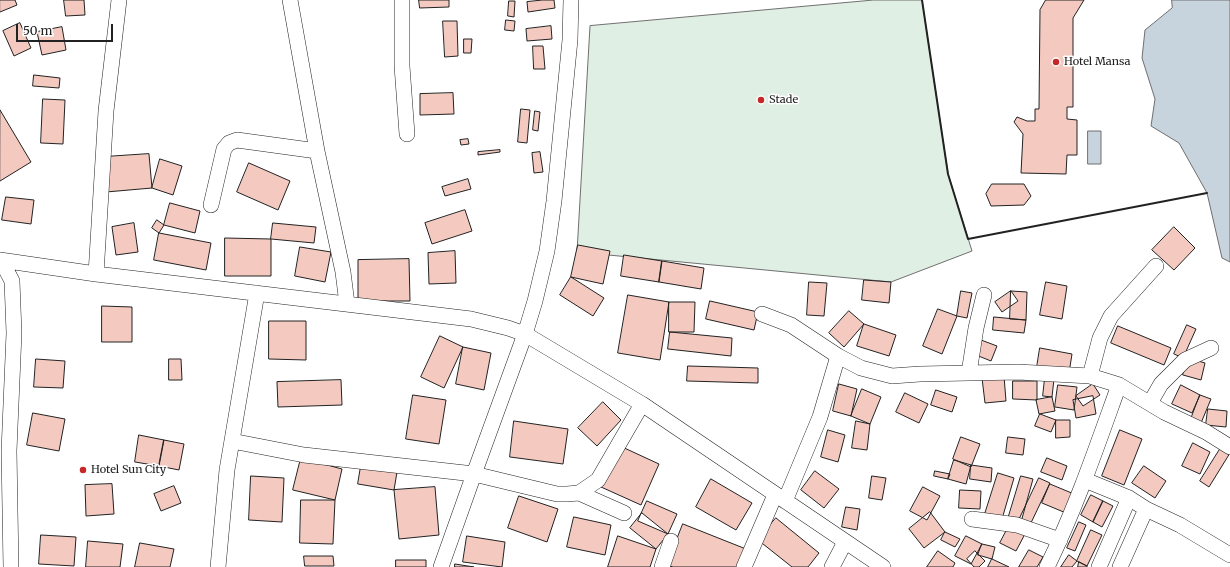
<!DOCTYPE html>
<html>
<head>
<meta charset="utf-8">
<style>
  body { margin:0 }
  #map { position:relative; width:1230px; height:567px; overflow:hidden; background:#fff; font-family:Merriweather,serif }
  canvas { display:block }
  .scale { position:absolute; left:16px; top:24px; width:97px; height:18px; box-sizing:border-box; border:2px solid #222; border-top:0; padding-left:5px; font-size:12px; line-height:14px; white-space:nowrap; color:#222; -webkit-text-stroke:3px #fff; paint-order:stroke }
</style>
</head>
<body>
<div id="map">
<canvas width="1230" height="567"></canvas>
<div class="scale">50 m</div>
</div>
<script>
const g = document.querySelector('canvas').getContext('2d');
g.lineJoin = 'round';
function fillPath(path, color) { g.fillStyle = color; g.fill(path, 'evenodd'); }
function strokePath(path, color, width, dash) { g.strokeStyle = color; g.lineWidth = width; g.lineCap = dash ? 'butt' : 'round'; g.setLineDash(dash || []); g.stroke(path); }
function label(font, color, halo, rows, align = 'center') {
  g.font = font + ' Merriweather,serif'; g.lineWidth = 3; g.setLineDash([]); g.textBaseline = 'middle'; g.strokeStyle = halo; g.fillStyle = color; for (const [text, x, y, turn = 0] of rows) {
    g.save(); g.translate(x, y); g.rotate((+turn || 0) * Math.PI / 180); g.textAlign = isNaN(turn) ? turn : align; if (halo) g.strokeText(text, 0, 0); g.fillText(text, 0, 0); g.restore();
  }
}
const green = new Path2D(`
  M874,0H922L948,174L972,251L891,282L577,252L590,26Z`);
fillPath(green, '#e0efe3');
strokePath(green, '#6f6f6f', 1);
const water = new Path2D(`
  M1172,0H1230V262L1222,258L1207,193L1179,143L1151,126L1155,99L1142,58L1145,30L1172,8Z
  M1088,131H1101V164H1088Z`);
fillPath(water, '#c7d3dd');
strokePath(water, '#6f6f6f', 1);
const building = new Path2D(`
  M0,0H15L17,5L0,12Z
  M64,0H84L85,15L66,16Z
  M419,0H449V7L420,8Z
  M543,0H554L555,8L528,12L527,2Z
  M1046,0H1084L1073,18V107H1067V119L1077,120V155H1067L1066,174L1021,173L1023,134L1014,122L1017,117L1027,121H1035V109H1039L1040,10Z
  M509,1H515L514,17L508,16Z
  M506,20L515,21L514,31L505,30Z
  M443,21H457L458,56L445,57Z
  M20,23L31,48L14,56L3,31Z
  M551,26L552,39L527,41L526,29Z
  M62,27L66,50L42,55L37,32Z
  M464,39H472L471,53H464Z
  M533,46H543L545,69H534Z
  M34,75L60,78L59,88L33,86Z
  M453,93L454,114L420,115V94Z
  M43,99L65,100L63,144L41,143Z
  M521,109L530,110L527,143L518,142Z
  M0,110L31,162L0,181Z
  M535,111L540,112L538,131L533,130Z
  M468,139L469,144L461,145L460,140Z
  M500,150V152L478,155V152Z
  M540,152L543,172L534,173L532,153Z
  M149,154L152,188L106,192L104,157Z
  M160,159L182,166L173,195L152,188Z
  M249,163L290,181L278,210L237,192Z
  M468,179L471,189L445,196L442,187Z
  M992,184H1024L1031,196L1024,205L991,206L986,194Z
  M6,197L34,200L31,224L2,220Z
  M170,203L200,211L195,233L164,225Z
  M465,210L472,231L432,244L425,223Z
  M157,220L164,225L159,233L152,228Z
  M134,223L138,252L116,255L112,227Z
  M273,223L316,227L314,243L271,239Z
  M1174,227L1195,248L1174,270L1152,250Z
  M159,233L211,243L206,270L154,260Z
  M225,238L271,239V276H225Z
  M578,245L610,251L603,284L571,277Z
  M300,247L331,252L325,282L295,276Z
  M455,251L456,283L429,284L428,253Z
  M624,255L662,261L659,282L621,276Z
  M409,259L410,301H358V260Z
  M662,261L704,268L701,289L659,282Z
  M571,277L604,298L593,316L560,295Z
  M864,280L891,282L889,303L862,300Z
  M809,282L827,283L824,316L807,315Z
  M1046,282L1067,286L1062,319L1040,315Z
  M961,291L972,293L967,318L957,316Z
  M1011,291L1018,301L1002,312L995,302Z
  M1011,291L1027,292L1026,320L1010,319Z
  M628,295L669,302L660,360L618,353Z
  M710,301L758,312L754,330L706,319Z
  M669,302H695L694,332H669Z
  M102,306L132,307V342H102Z
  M938,309L957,316L942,354L923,346Z
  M849,311L864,324L844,347L829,333Z
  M994,317L1026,320L1024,333L993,330Z
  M269,321H306V360L269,359Z
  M864,324L896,335L889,356L857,346Z
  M1187,325L1196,329L1183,358L1174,354Z
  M1118,326L1171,348L1164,365L1111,343Z
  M670,332L732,338L731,356L668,349Z
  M440,336L463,347L444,388L421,377Z
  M981,340L997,346L991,361L976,355Z
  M463,347L491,353L484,390L456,384Z
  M1040,348L1072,354L1069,373L1037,367Z
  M1188,358L1205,363L1201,380L1183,375Z
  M36,359L65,361L63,388L34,387Z
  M169,359H181L182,380H169Z
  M688,366L758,368V383L687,381Z
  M1004,376L1006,401L985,403L982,378Z
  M1045,378L1054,379L1052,397L1043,396Z
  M341,380L342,405L278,407L277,382Z
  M1013,381H1037V400L1013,399Z
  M839,384L857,389L851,416L833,411Z
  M1093,384L1100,395L1083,406L1076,396Z
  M1058,385L1077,387L1074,410L1055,407Z
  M1181,385L1200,395L1192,413L1172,404Z
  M862,389L881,397L870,424L851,416Z
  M936,390L957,397L952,412L931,405Z
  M905,393L928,404L919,423L896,412Z
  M413,395L446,400L439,444L406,439Z
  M1200,395L1211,399L1201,423L1191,419Z
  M1093,396L1096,414L1076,418L1073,400Z
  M1052,397L1055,411L1039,414L1036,400Z
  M603,402L621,420L597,446L578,428Z
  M1208,409L1227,411L1226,427L1206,425Z
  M33,413L65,419L59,451L27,445Z
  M1040,414L1056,420L1051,432L1035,426Z
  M1056,420H1070V437L1056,438Z
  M514,421L568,429L563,464L510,457Z
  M856,421L870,424L867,450L852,448Z
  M828,430L845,435L838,462L821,457Z
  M1120,430L1142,439L1124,485L1102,476Z
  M139,435L164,440L159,466L135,462Z
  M961,437L980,444L971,467L953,459Z
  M1008,437L1025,439L1023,455L1006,453Z
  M164,440L184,444L179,470L159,466Z
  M1193,443L1210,452L1200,474L1182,466Z
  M620,446L659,464L641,505L601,487Z
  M1222,446L1230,453L1209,487L1200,481Z
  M301,458L342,469L335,500L293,490Z
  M1047,458L1067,466L1062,480L1041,472Z
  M954,460L971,465L966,484L948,479Z
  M971,465L992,468L991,482L970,479Z
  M361,466L397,472L394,490L358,484Z
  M1144,466L1166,481L1155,498L1132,483Z
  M815,471L839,489L824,508L801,490Z
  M935,471L950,474L948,479L934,476Z
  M998,473L1014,478L1002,519L985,514Z
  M251,476L284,478L282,522L249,520Z
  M872,476L886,478L882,500L869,498Z
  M1021,476L1033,479L1021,522L1008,519Z
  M1039,478L1050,483L1030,525L1019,520Z
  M711,479L752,503L736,530L696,507Z
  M112,484L114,514L86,516L85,485Z
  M1050,484L1074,494L1066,513L1042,503Z
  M174,486L181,503L161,511L154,494Z
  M435,487L439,535L399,539L394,490Z
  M923,487L940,496L927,520L910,511Z
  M960,490L981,491L980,509L959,508Z
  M1091,495L1103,501L1093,522L1081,515Z
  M519,496L558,509L547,542L508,528Z
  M301,500H335L333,544L300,543Z
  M647,501L677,514L668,534L638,521Z
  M1103,501L1113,506L1102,527L1093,522Z
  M846,507L860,509L857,530L842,527Z
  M930,512L945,532L924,548L909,529Z
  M642,513L668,534L656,549L630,528Z
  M574,517L611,525L605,555L567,547Z
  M776,518L819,553L808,567H792L758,540Z
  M1079,522L1086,525L1075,551L1067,548Z
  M683,524L746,549L739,567H673L667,565Z
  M1009,526L1025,534L1016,551L1000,543Z
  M1091,530L1102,535L1087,566L1077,561Z
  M945,532L960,539L955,547L941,540Z
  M41,535L76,537L74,566L39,564Z
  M467,536L505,542L502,567L463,562Z
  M618,536L656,549L650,567H608Z
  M966,536L982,544L971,564L955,556Z
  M88,541L123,544L120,567H86Z
  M140,543L174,549L170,567H135Z
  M982,544L995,547L992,559L978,555Z
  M1029,550L1043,557L1037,567H1019Z
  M938,551L955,563L953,567H927Z
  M975,551L985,561L979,567H974L967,559Z
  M1069,555L1077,561L1072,567H1061Z
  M304,556H333L334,566H305Z
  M992,559L1009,567H988Z
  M396,560H426V567H396Z
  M1079,562L1087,566V567H1078Z
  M455,564L474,567H455Z`);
fillPath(building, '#f3c9c0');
strokePath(building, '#222', 1);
const minor = new Path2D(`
  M290,0L317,151L343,272L347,304
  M402,0V66L407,134
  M211,205L224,149L229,143L237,140L317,151
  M0,260L96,274L471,319L508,328L525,334L642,404L883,567
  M1,260L12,281L14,333L9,451L11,567
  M96,274L106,111L119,0
  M762,314L791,325L838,356L861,368L892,376L920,374L1018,372L1090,376L1119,385L1164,412L1206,432L1230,447
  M969,373L976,328L984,295
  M1090,376L1100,338L1111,316L1156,266
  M1150,403L1161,384L1185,360L1211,348
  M232,441L304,455L474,474L557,494H567L579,493L598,480L642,404
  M1085,480L1129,498L1146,509L1180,525L1230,555
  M579,493L624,513
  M785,501L820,417L838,356
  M972,519L1017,525L1060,540
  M218,567L227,470L257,293
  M441,567L474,474L525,334L535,301L547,251L554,201L570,40L571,0
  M662,567L671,541
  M744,567L775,495
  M832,567L845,542
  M1047,567C1076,508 1097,446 1119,385
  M1099,567L1129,498
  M1120,567L1146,509`);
strokePath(minor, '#222', 16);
strokePath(minor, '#fff', 15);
strokePath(new Path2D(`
  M922,0L948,174L968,239L1207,193`), '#222', 2);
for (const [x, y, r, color] of [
  [1056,62,4,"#c62828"],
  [761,100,4,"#c62828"],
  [83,470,4,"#c62828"]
]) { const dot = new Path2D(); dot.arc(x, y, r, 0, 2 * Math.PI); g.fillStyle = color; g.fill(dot); strokePath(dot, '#fff', 1.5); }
label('11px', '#222', '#fff', [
  ["Hotel Mansa",1064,62],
  ["Stade",769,100],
  ["Hotel Sun City",91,470]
], 'left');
</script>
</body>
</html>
